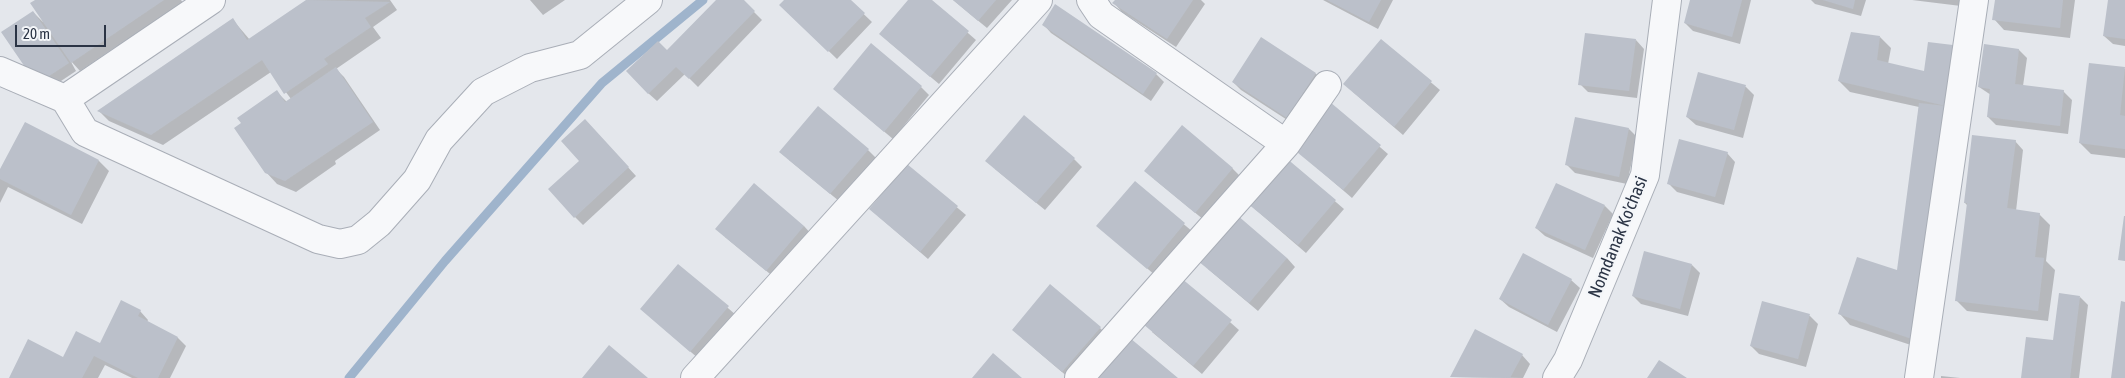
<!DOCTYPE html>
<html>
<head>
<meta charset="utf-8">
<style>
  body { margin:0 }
  #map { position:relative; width:2125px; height:378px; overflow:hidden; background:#e4e7ec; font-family:"Asap Condensed",sans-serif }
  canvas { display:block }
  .scale { position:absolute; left:15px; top:25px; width:91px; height:22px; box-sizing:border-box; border:2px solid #2b3445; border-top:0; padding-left:6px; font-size:15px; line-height:18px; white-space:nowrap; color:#2b3445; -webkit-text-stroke:4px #f4f6f9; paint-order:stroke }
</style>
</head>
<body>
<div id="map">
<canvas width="2125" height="378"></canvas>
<div class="scale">20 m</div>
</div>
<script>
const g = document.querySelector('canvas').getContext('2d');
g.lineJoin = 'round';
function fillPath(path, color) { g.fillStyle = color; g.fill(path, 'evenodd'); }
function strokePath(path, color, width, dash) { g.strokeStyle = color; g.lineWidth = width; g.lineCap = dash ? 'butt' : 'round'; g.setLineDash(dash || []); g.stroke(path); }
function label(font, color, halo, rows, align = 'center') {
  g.font = font + ' "Asap Condensed",sans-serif'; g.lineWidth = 4.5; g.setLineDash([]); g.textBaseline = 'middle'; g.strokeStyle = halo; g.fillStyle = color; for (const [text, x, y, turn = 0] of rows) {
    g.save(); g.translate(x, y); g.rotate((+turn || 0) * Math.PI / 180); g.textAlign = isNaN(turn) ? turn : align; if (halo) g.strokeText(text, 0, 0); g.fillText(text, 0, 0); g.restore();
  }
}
fillPath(new Path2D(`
  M37,0H181L184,4L119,49L117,46L80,71L70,60L76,71L55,85L37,78L33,12L43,22Z
  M308,0H390L397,10L373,27L381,38L336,69L344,77L380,130L335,161L336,164L296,192L277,184L266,172L277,92L287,102L291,99L271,72L163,145L109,121L99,111L233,20L250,40Z
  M530,0H565L543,15Z
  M717,0H742L762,20L698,87L685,74L657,101L648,93L668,52Z
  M785,0H849L872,22L837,59L781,5Z
  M910,0H930L976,40L939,84L889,42Z
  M953,0H1012L987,28Z
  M1116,0H1201L1205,4L1176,47L1122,12L1114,3Z
  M1323,0H1393L1378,29Z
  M1691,0H1751L1740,44L1693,31L1685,23Z
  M1811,0H1866L1861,16L1815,4Z
  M1912,0H1970L1969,7Z
  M1996,0H2075L2070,38L2004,30L1994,19Z
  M2109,0H2125V46L2113,44L2104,36Z
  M1043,24L1156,74L1164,82L1151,101L1051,33Z
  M1880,37L1891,48L1888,64L1925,72L1952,46L1963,57L1923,349L1850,325L1840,314L1898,273L1919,107L1850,92L1839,81Z
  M1262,39L1316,74L1324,82L1295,125L1241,90L1233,82Z
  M1636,40L1644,49L1637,98L1588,92L1580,84Z
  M1382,41L1440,90L1403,135L1353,92Z
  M1985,46L2019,50L2027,58L2023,86L2063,91L2072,100L2068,134L1996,125L1988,117L1991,95L1979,87Z
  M2090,64L2125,69V158L2091,154L2080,143Z
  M1699,74L1746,87L1754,95L1743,138L1696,125L1687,117Z
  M921,87L929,95L893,139L843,97Z
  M1330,104L1388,154L1352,198L1294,148Z
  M593,129L636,176L583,225L575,217L581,161Z
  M1629,129L1637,137L1627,184L1575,173L1567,165Z
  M2015,141L2023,150L2016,211L2039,214L2050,225L2046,261L2055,270L2048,321L1967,311L1956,300L1968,206L1965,203Z
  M868,150L876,158L839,201L789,160Z
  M1727,153L1735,162L1724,205L1677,192L1669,184Z
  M1074,159L1082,167L1045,210L995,169Z
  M1286,159L1344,209L1306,253L1248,203Z
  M99,161L109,171L82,224L8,187L0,203V170Z
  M908,166L966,215L928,259L870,209Z
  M1232,168L1241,177L1204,220L1154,179Z
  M1135,183L1193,232L1156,276L1098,226Z
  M1605,206L1613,214L1593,258L1545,236L1536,228Z
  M804,226L812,235L775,278L725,237Z
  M1287,258L1295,267L1258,311L1208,269Z
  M678,265L736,315L699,359L641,309Z
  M1692,265L1700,273L1688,316L1641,304L1633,296Z
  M1181,279L1239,330L1202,374L1152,332Z
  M1571,280L1580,288L1557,332L1509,307L1500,299Z
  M2080,297L2088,305L2079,378H2022L2054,342Z
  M1763,303L1810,316L1818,324L1806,367L1759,354L1751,346Z
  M140,311L148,320L147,322L178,338L186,346L170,378H132L105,365L98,378H10L100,346Z
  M1100,328L1108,336L1069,378L1022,338Z
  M1522,355L1530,364L1523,378L1451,377Z
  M1941,376L1960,378H1941Z`), '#0003');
strokePath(new Path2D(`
  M349,378L445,261L602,83L703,0`), '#9fb4cc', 9);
fillPath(new Path2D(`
  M35,0H164L71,63L30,3Z
  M306,0L390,2L365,18L371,27L324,59L328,64L284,94L262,60L151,135L97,111L233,18L247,40Z
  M716,0H744L755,11L689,79L676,67L648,94L626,71L658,41L667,50Z
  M784,0H851L865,13L828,52L779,5Z
  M908,0H932L969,31L930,77L879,34Z
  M953,0H996L978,21Z
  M1115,0H1193L1167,39L1112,3Z
  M1327,0H1381L1369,22Z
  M1690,0H1742L1732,37L1684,23Z
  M1823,0H1855L1853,9Z
  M1995,0H2063L2060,28L1992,20Z
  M2108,0H2125V39L2103,36Z
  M1055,4L1157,73L1143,94L1042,25Z
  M33,11L69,63L46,78L27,70L1,32Z
  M1851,32L1880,36L1877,60L1924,71L1928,42L1953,45L1946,106L1838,81Z
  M1585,33L1636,39L1629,91L1578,85Z
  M1261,37L1316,73L1287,118L1232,82Z
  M1381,39L1432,81L1394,127L1343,84Z
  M871,43L922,86L884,132L833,89Z
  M1984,44L2019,49L2015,84L2064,90L2060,126L1987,117L1990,89L1978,87Z
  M2089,63L2125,67L2120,115L2125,116V149L2079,143Z
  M336,67L373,122L285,181L265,173L234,128L241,123L237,118L277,90L285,102Z
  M1698,72L1746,85L1734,130L1686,117Z
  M1330,102L1381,145L1343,190L1292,148Z
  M1919,103L1946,106L1912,339L1838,314L1857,257L1897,270Z
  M818,106L869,149L830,194L779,152Z
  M1024,115L1075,158L1036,203L985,161Z
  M1575,117L1629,128L1619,177L1565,165Z
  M585,119L629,167L574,218L548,189L579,161L561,141Z
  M25,122L99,160L71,215L0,179V169Z
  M1182,125L1233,168L1195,213L1144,171Z
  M1972,135L2016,140L2007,208L2040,213L2035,257L2044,258L2038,311L1955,301L1967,203H1964Z
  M1679,139L1728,152L1715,197L1667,184Z
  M1285,157L1336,200L1298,245L1247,203Z
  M907,164L958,206L920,252L869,209Z
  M1135,181L1185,223L1147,269L1096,226Z
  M754,183L804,226L766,271L715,229Z
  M1556,183L1605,205L1585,250L1535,228Z
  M1237,215L1287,258L1249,303L1198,261Z
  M2124,216H2125V261L2118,260Z
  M1644,251L1692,264L1680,309L1632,296Z
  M1523,253L1572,279L1548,325L1499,299Z
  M678,264L729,306L690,352L640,309Z
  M1181,278L1232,320L1193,366L1143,324Z
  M1050,284L1101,327L1062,372L1012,330Z
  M2059,293L2080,296L2070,378H2021L2026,337L2053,340Z
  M121,300L141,310L138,316L178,337L158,378H138L94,356L82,378H9L28,339L63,357L76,331L100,343Z
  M1762,301L1810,314L1798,359L1750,346Z
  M2121,301L2125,302V378H2111Z
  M1475,329L1523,354L1510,378L1450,377Z
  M1130,338L1178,378H1096Z
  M609,345L648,378H582Z
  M993,353L1022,378H972Z
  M1659,360L1687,378H1647Z`), '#bbc0ca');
const street = new Path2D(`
  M1091,0L1101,15L1286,144
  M0,71L65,99L211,0
  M65,99L85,132L318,239L340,244L358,240L379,223L417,180L439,140L483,92L530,68L580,55L648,0
  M695,378L1038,0
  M1079,378L1286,144L1327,85
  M1557,378L1568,360L1645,175L1667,0
  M1919,378L1974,0`);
strokePath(street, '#a9aeb7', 30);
strokePath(street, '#f7f8fa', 28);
label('18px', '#2b3445', '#f4f6f9', [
  ["Nomdanak Ko'chasi",1618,237,-68]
]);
</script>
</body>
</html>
